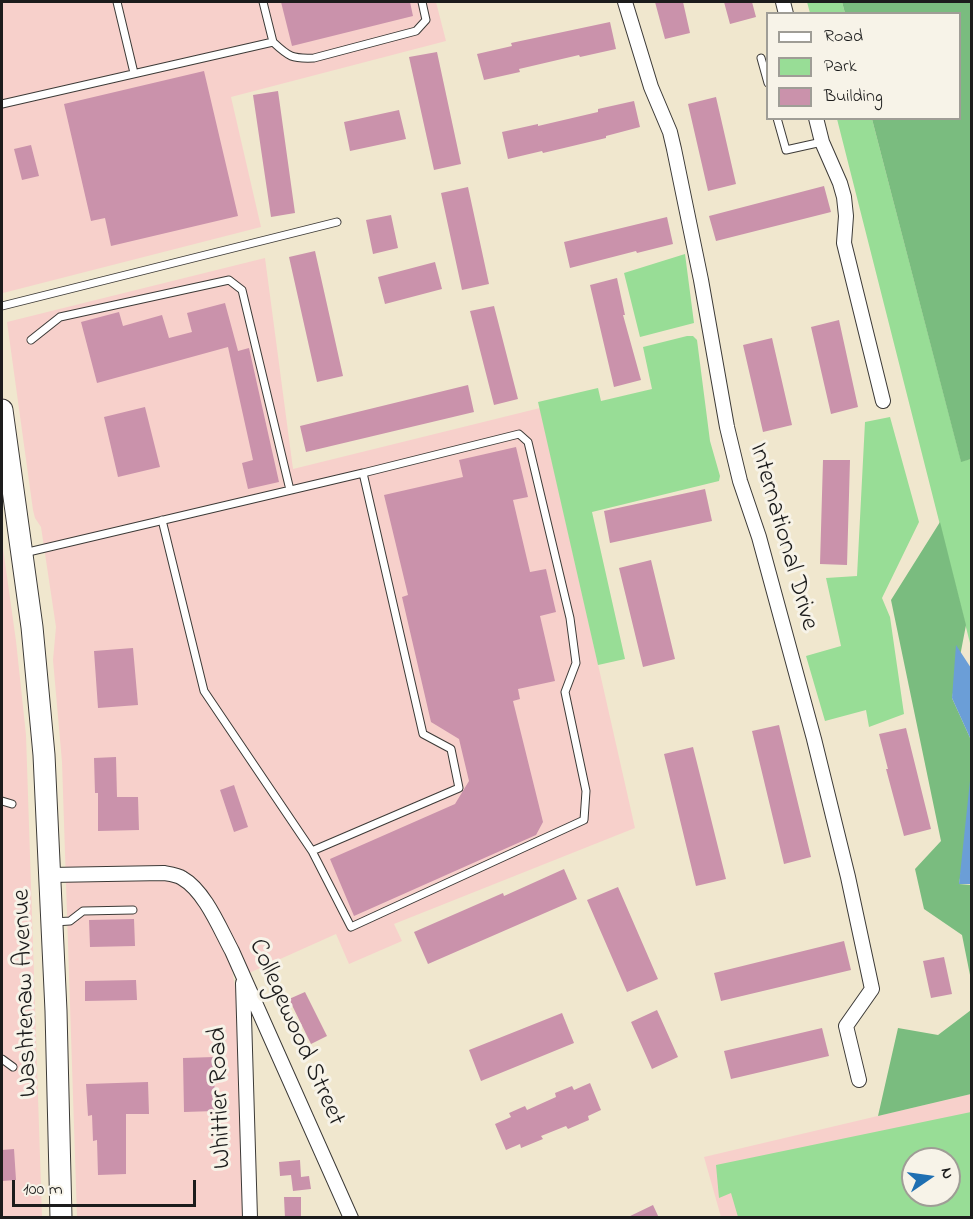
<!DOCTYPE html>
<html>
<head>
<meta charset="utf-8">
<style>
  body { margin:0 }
  #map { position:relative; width:973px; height:1219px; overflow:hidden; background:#f0e7ce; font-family:"Indie Flower",sans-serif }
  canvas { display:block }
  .frame { position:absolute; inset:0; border:3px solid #1c1c1c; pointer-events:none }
  .legend { position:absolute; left:766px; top:12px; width:195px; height:108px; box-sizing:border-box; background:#f7f3e8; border:2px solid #9f9d96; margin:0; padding:8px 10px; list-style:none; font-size:18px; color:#1c1c1c }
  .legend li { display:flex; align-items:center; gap:12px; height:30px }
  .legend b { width:30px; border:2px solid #9f9d96 }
  .north { position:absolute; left:901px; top:1147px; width:60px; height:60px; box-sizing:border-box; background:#f7f3e8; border:2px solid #9f9d96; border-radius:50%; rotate:77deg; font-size:16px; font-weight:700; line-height:24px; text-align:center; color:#1c1c1c }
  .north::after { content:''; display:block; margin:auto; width:21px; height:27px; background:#1f6fb2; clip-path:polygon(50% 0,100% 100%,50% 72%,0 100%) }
  .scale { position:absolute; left:12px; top:1180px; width:184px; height:27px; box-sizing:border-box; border:3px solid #1c1c1c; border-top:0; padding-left:8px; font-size:18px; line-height:21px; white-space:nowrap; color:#1c1c1c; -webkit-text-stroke:4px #f7f3e8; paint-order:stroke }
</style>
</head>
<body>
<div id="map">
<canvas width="973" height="1219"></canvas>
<div class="frame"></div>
<ul class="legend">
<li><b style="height:8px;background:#fff"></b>Road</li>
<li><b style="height:16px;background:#98dd96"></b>Park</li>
<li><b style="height:16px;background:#ca92ab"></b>Building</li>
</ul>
<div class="north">N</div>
<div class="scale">100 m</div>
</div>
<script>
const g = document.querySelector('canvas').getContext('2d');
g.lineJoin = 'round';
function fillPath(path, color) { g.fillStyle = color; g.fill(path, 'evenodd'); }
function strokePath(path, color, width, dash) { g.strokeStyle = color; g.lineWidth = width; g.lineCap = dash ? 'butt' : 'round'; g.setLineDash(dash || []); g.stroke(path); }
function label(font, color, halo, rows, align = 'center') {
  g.font = font + ' "Indie Flower",sans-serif'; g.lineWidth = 6; g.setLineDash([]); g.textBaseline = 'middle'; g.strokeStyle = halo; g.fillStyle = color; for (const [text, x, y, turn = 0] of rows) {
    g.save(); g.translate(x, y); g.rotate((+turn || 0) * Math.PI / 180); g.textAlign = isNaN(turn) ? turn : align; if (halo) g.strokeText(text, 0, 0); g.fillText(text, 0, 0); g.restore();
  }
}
fillPath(new Path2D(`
  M2,2H436L446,41L231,97L261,227L3,293L2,282Z
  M265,258L293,469L540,408L635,828L394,924L402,941L349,964L336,934L249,973L231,964L237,998L245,1217H77L62,762L53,660L56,627L41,527L35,518L33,510L7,322Z
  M2,541L16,641L26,735L42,1217H2Z
  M971,1094V1217H721L704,1157ZM913,1159H949V1195H913Z`), '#f7d0cb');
fillPath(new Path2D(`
  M807,2H842L845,13H810Z
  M837,119H872L961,461L971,459V647Z
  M685,254L694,323L640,337L624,273Z
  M687,336H693L697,340L710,441L720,476L719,481L592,512L625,659L598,665L538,402L598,388L601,401L652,389L643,347Z
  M890,417L919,522L882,598L890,617L904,714L869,727L866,710L825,721L806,656L841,646L826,578L857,576L865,422Z
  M971,1112V1217H738L731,1193L719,1198L716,1165ZM913,1159H949V1195H913Z`), '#98dd96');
fillPath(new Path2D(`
  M842,2H971V459L961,462L872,119L960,118V14L845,13Z
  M940,522L966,625L952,698L971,740V813L959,884L971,885V980L962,935L924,909L915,869L941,841L891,600Z
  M971,1010V1094L878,1116L898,1028L938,1035Z`), '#7abc7f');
fillPath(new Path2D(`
  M956,645L971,668V740L952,698Z
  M971,778V884H959L970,781Z`), '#6b9ed7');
fillPath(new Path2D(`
  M281,2H410L413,16L292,46Z
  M655,2H683L690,33L665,39Z
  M724,2H752L756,17L730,24Z
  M610,22L616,49L580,57L579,55L519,69L520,72L484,80L477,54L512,46L511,43Z
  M437,52L461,164L434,170L409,57Z
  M204,71L238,216L111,246L105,218L91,221L64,104Z
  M278,91L295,213L271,217L253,95Z
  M716,97L736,184L708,191L688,104Z
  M634,101L640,127L606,136V138L543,153L542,151L508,159L502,132L538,124V126L598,112V109Z
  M399,110L406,139L350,151L344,122Z
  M31,145L39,176L22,180L14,149Z
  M824,186L831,212L716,241L709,216Z
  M468,187L489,284L462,290L441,193Z
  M391,215L398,248L373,254L366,220Z
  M667,217L673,244L637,253L636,251L570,268L564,242Z
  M315,251L343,376L317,382L289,257Z
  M435,262L442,289L385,304L378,277Z
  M617,278L625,315H623L641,380L614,387L590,285Z
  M225,303L238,351L249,348L279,482L248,489L242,463L253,460L228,347L97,383L81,322L119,312L123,326L162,315L169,338L192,332L187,313Z
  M494,306L518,399L494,405L470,311Z
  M839,320L858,407L831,414L811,327Z
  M772,338L792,425L763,432L743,345Z
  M468,385L474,412L306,452L300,426Z
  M145,407L160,467L118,477L104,417Z
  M516,447L528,497L513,500L530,572L546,569L556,612L540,616L555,681L518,689L520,699L513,701L543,822L536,835L354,916L330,859L455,804L469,781L459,739L431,722L402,597L408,595L384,495L463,477L459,460Z
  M823,460H850L847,565L820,564Z
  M705,489L712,521L610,543L604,511Z
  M651,560L675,659L643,667L619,568Z
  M133,648L138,705L98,708L94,651Z
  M779,725L811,857L784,864L752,731Z
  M906,728L931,829L904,836L886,769H888L879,734Z
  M693,747L726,879L696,886L664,754Z
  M116,757L117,797H138L139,830L98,831V793H95L94,758Z
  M234,785L248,827L234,832L220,790Z
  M564,869L577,899L428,964L414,932L503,893L504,896Z
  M618,887L658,979L627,992L587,900Z
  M134,919L135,946L90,947L89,920Z
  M844,941L851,970L721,1001L714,973Z
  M944,957L952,994L931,998L923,961Z
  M136,980L137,1000L85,1001V981Z
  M305,992L327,1036L311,1044L289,999Z
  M657,1010L678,1057L652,1069L631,1022Z
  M562,1013L574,1043L481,1081L469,1050Z
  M822,1028L829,1056L731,1079L724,1051Z
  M214,1057L215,1111L184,1112L183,1058Z
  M148,1082L149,1114H126V1174L98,1175L97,1140L93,1141L92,1115L88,1116L86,1084Z
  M590,1083L601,1110L588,1116L589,1120L568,1129L566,1126L541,1136L543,1139L521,1148L520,1144L506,1150L495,1124L511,1117L509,1113L525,1106L527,1110L556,1097L555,1093L572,1086L574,1090Z
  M14,1149L16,1180L2,1181V1150Z
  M300,1160L301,1177L309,1176L311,1189L293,1191L291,1175L280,1176L279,1162Z
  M284,1197H301V1218H285Z
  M653,1205L659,1218H626Z`), '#ca92ab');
const lane = new Path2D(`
  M117,2L134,73
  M273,42C289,57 292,59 314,58L416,31L426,20L422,2
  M761,58L768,83
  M2,104L273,42L263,2
  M777,118L786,150L822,142
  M2,306L337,222
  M31,340L60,317L229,280L242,290L290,490
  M24,553L363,473L423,734L451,749L459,788L312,851L204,691L162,520
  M2,801L12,804
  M312,851L351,927L584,820L586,791L565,692L576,663L570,618L528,442L519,434L363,473
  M55,922L70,921L83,911L133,910
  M2,1059L13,1067`);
const street = new Path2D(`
  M625,2L651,87L670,132L674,149L701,280L727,427L740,481L759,537L814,739L848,877L872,989L846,1026L859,1080
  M783,2L786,14
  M816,118L822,142L840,183L844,197L846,216L844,243L883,401
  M50,875L164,873C170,874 178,875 182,878C205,891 220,929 232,951L351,1218
  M243,983L250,1218`);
const primary = new Path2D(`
  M2,410L32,627L44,755L56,1011L61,1218`);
strokePath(lane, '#3c3a37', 9);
strokePath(street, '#3c3a37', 16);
strokePath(primary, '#3c3a37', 23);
strokePath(lane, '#fff', 7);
strokePath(street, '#fff', 14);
strokePath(primary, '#fff', 21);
label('26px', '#1c1c1c', '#f7f3e8', [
  ["International Drive",782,537,74],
  ["Washtenaw Avenue",27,993,-92],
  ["Collegewood Street",295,1033,66],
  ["Whittier Road",222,1098,-92]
]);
</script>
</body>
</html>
